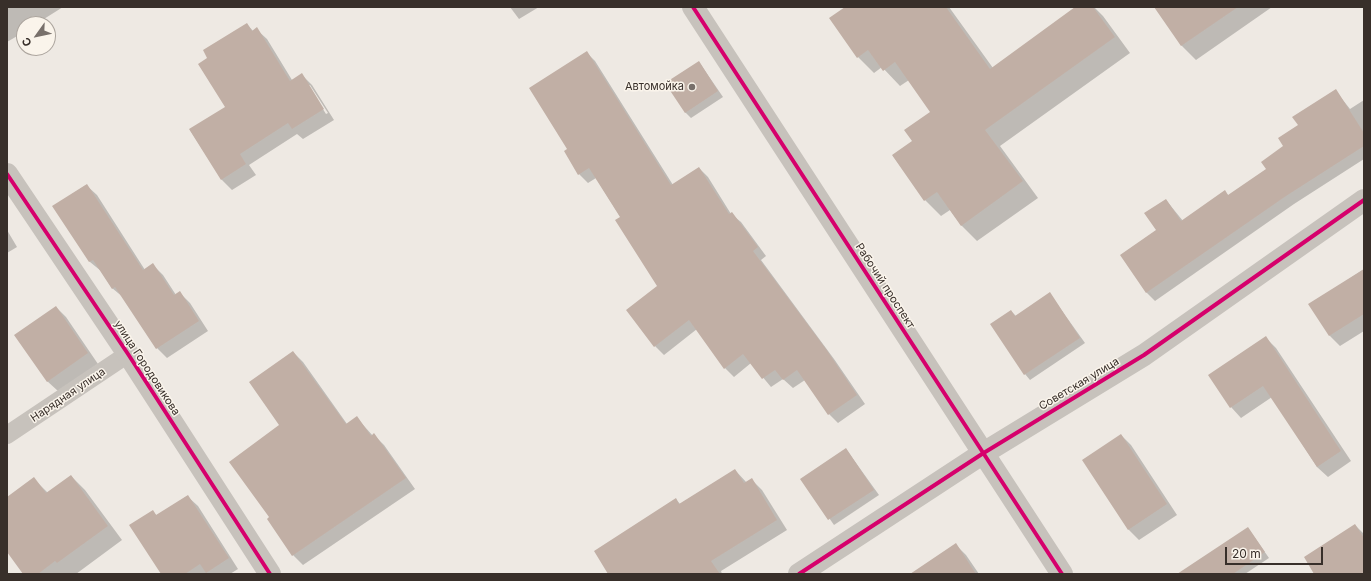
<!DOCTYPE html>
<html>
<head>
<meta charset="utf-8">
<style>
  body { margin:0 }
  #map { position:relative; width:1371px; height:581px; overflow:hidden; background:#eee9e3; font-family:Inter,sans-serif }
  canvas { display:block }
  .frame { position:absolute; inset:0; border:8px solid #382f2a; pointer-events:none }
  .north { position:absolute; left:16px; top:16px; width:40px; height:40px; box-sizing:border-box; background:#faf4eb; border:1px solid #aca59e; border-radius:50%; rotate:237deg; font-size:11px; font-weight:700; line-height:16px; text-align:center; color:#382f2a }
  .north::after { content:''; display:block; margin:auto; width:14px; height:18px; background:#78706b; clip-path:polygon(50% 0,100% 100%,50% 72%,0 100%) }
  .scale { position:absolute; left:1225px; top:547px; width:98px; height:18px; box-sizing:border-box; border:2px solid #382f2a; border-top:0; padding-left:5px; font-size:12px; line-height:14px; white-space:nowrap; color:#382f2a; -webkit-text-stroke:3px #faf4eb; paint-order:stroke }
</style>
</head>
<body>
<div id="map">
<canvas width="1371" height="581"></canvas>
<div class="frame"></div>
<div class="north">С</div>
<div class="scale">20 m</div>
</div>
<script>
const g = document.querySelector('canvas').getContext('2d');
g.lineJoin = 'round';
function fillPath(path, color) { g.fillStyle = color; g.fill(path, 'evenodd'); }
function strokePath(path, color, width, dash) { g.strokeStyle = color; g.lineWidth = width; g.lineCap = dash ? 'butt' : 'round'; g.setLineDash(dash || []); g.stroke(path); }
function label(font, color, halo, rows, align = 'center') {
  g.font = font + ' Inter,sans-serif'; g.lineWidth = 3; g.setLineDash([]); g.textBaseline = 'middle'; g.strokeStyle = halo; g.fillStyle = color; for (const [text, x, y, turn = 0] of rows) {
    g.save(); g.translate(x, y); g.rotate((+turn || 0) * Math.PI / 180); g.textAlign = isNaN(turn) ? turn : align; if (halo) g.strokeText(text, 0, 0); g.fillText(text, 0, 0); g.restore();
  }
}
fillPath(new Path2D(`
  M7,7H63L36,24H24V32L7,42Z
  M510,7H539L519,19Z
  M847,7H949L993,68L1077,7H1094L1103,16L1130,53L1000,146L1038,198L977,241L961,225L950,210L941,216L925,200L893,156L913,141L931,112L909,80L900,86L882,67L874,73L858,57Z
  M1155,7H1272L1196,60L1182,46Z
  M247,24L253,31L256,29L267,39L292,80L302,75L312,85L334,120L303,139L297,134L249,165L256,175L232,190L222,180L190,130L227,107L208,58ZM308,85H310L328,113L326,114Z
  M587,53L595,61L673,185L699,168L708,177L731,214L741,222L766,256L761,260L834,359L865,404L838,423L829,414L805,380L793,388L783,379L771,387L751,363L734,377L725,368L697,329L664,355L655,346L658,286L621,218L596,178L588,183L579,174L569,149Z
  M699,62L723,97L691,118L685,112Z
  M1335,90L1350,109L1364,100V159L1294,204L1155,301L1147,293L1121,255L1157,230L1166,200L1183,221L1225,192L1229,196L1267,169L1299,126Z
  M86,185L97,195L145,270L153,265L163,275L176,295L180,293L190,303L208,331L167,358L157,348L124,298L112,288L101,271L90,262L54,206Z
  M7,230L17,247L7,253Z
  M1364,269V331L1340,346L1330,336L1310,305Z
  M1050,294L1085,343L1030,380L1025,374L1011,311L1016,316Z
  M56,307L66,317L98,364L58,391L47,381Z
  M1265,337L1276,348L1351,461L1328,477L1317,467L1272,397L1241,418L1231,407Z
  M293,352L303,362L347,424L357,418L373,436L374,435L384,445L415,489L303,565L293,555L270,518L281,425Z
  M1121,435L1131,445L1177,515L1139,540L1129,530L1083,460Z
  M846,449L879,495L834,525L802,479Z
  M735,470L747,483L752,480L762,490L787,530L721,571L722,574H609L676,499L680,504Z
  M71,476L85,490L122,540L76,574H24L7,550V499L34,479L48,493Z
  M187,496L198,506L238,569L230,574H162L153,511L157,516Z
  M1355,525L1364,534V574H1316Z
  M1248,528L1269,558L1245,574H1198Z
  M956,545L966,555L979,574H912Z`), '#0003');
fillPath(new Path2D(`
  M845,7H946L990,69L1075,7H1093L1115,37L985,130L1023,181L961,226L937,192L924,201L892,155L912,141L904,130L930,112L895,62L883,71L868,50L857,58L829,18Z
  M1154,7H1238L1181,46Z
  M247,23L252,31L257,27L290,81L302,73L324,109L292,129L288,123L240,154L246,164L221,180L189,129L225,107L198,64L207,58L203,50Z
  M587,51L671,185L699,167L729,214L732,212L758,247L753,251L826,349L857,395L828,415L797,370L783,380L775,370L762,379L743,354L724,369L689,320L654,347L626,310L657,286L615,220L620,217L589,168L578,175L564,151L567,149L529,88Z
  M699,61L718,91L685,113L665,83Z
  M1336,89L1364,133V146L1286,196L1146,293L1120,255L1156,230L1144,213L1166,199L1181,221L1225,190L1228,195L1266,169L1261,162L1283,146L1278,138L1298,125L1292,117Z
  M87,184L143,270L153,263L174,295L180,291L199,321L156,349L115,287L112,289L93,260L89,262L52,206Z
  M1364,269V314L1329,336L1308,304Z
  M1050,292L1080,338L1024,375L990,324L1011,310L1015,316Z
  M56,306L88,353L47,382L14,335Z
  M1266,336L1341,451L1317,467L1263,386L1230,408L1208,375Z
  M293,351L346,424L357,416L371,436L374,433L406,478L292,556L267,519L269,517L229,462L279,425L249,382Z
  M1121,434L1167,504L1128,530L1082,460Z
  M846,448L874,490L828,520L800,479Z
  M735,469L744,483L752,478L777,520L711,561L720,574H608L594,551L676,498L679,504Z
  M71,475L108,526L57,563L55,561L38,574H23L7,552V497L34,477L46,493Z
  M188,495L229,558L206,573L200,564L185,574H161L129,525L153,510L156,515Z
  M1355,524L1364,538V574H1314L1304,557Z
  M1248,527L1265,552L1233,574H1177Z
  M956,543L976,574H910Z`), '#c1afa5');
strokePath(new Path2D(`
  M7,435L128,354`), '#c7c2bc', 18);
strokePath(new Path2D(`
  M693,7L1062,574
  M7,174L128,354L270,574
  M799,574L982,454L1144,355L1364,200`), '#c7c2bc', 22);
strokePath(new Path2D(`
  M693,7L1062,574
  M7,174L128,354L270,574
  M799,574L982,454L1144,355L1364,200`), '#d6006c', 4);
for (const [x, y, r, color] of [
  [692,87,4,"#78706b"]
]) { const dot = new Path2D(); dot.arc(x, y, r, 0, 2 * Math.PI); g.fillStyle = color; g.fill(dot); strokePath(dot, '#faf4eb', 1.5); }
label('11px', '#382f2a', '#faf4eb', [
  ["Автомойка",684,87]
], 'right');
label('11px', '#382f2a', '#faf4eb', [
  ["Рабочий проспект",885,286,57],
  ["улица Городовикова",147,368,57],
  ["Советская улица",1079,384,-31],
  ["Нарядная улица",68,395,-34]
]);
</script>
</body>
</html>
